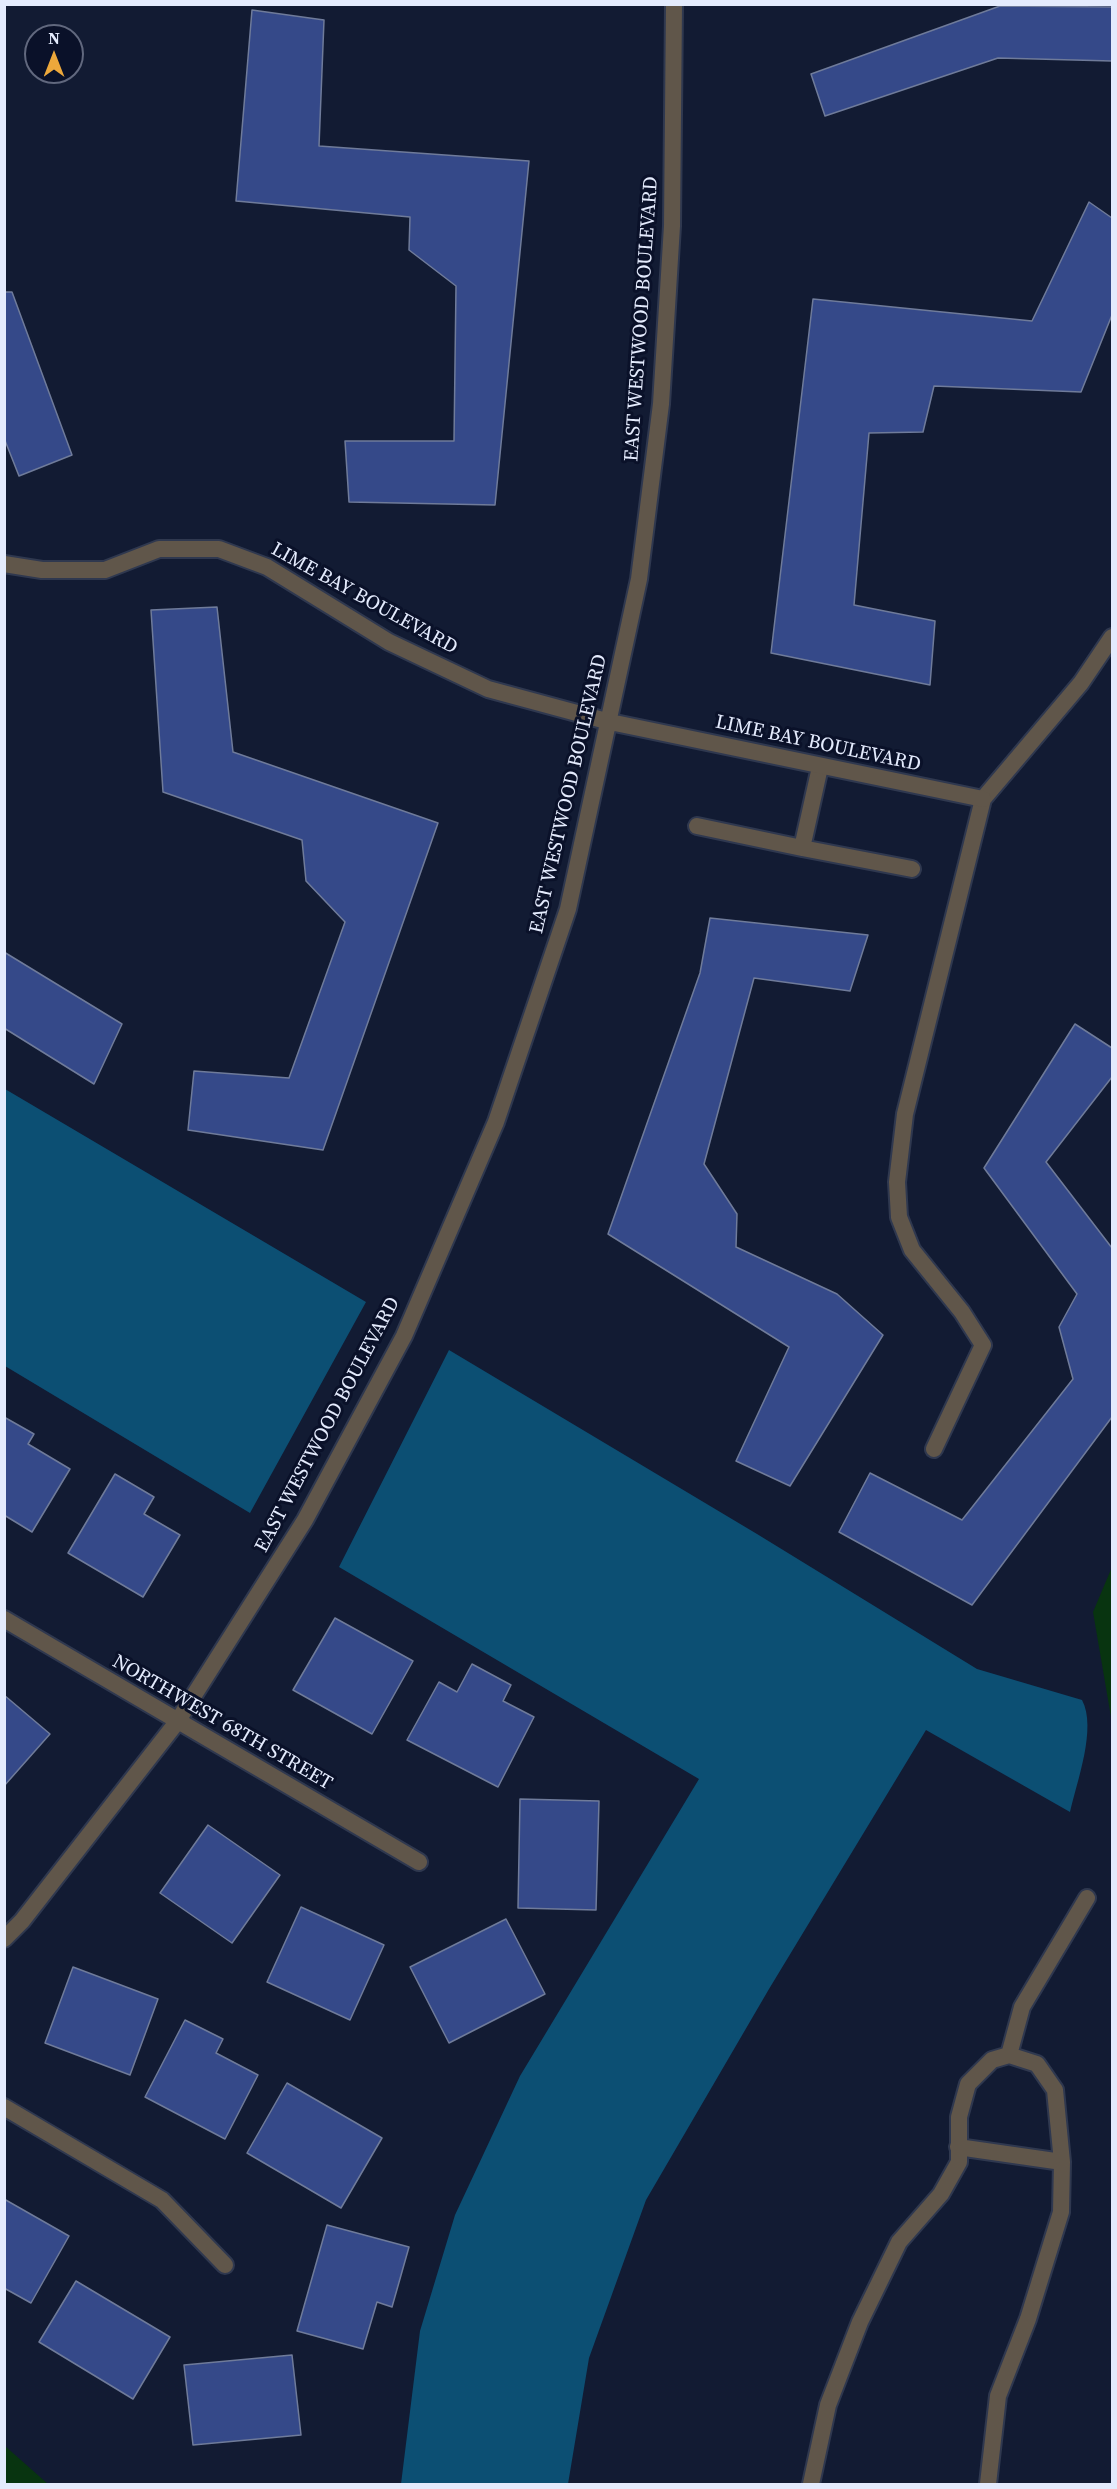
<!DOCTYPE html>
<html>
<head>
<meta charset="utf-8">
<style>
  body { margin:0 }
  #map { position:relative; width:1117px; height:2489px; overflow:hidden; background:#121b33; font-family:"Source Serif 4",serif }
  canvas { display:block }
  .frame { position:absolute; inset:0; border:6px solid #e4ebfd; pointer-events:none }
  .north { position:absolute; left:24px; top:24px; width:60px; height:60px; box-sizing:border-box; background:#0a1129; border:2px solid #61687e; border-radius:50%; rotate:0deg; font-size:16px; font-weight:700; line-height:24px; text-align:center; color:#e4ebfd }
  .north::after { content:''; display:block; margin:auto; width:21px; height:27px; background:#eda83b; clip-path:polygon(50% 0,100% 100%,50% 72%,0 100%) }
</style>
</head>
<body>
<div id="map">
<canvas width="1117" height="2489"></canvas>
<div class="frame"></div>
<div class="north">N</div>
</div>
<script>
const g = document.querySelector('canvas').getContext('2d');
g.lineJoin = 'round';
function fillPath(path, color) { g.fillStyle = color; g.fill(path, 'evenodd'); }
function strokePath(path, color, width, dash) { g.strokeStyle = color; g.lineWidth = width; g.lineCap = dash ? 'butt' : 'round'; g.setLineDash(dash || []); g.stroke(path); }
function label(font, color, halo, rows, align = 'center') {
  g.font = font + ' "Source Serif 4",serif'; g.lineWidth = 6; g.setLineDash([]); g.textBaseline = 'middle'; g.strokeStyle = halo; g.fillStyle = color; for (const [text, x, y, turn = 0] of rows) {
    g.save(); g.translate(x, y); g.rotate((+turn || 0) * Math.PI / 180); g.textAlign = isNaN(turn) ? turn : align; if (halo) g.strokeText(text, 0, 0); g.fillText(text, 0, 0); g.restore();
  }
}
fillPath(new Path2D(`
  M1112,1567V1723L1093,1612Z
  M4,2446H5L48,2484H5Z`), '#083410');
fillPath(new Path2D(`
  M5,1089L366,1302L250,1513L5,1366Z
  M449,1350L757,1534L977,1669L1082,1700C1097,1728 1077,1781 1070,1812L926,1730L769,1989L646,2200L589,2358L568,2484H401L420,2331L455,2215L520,2076L699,1779L339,1567Z`), '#0c4f73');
const building = new Path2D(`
  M1000,6L1112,7V61L998,58L825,116L811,74Z
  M252,10L324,20L319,146L529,161L495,505L349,502L345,441H454L456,286L409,250L410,217L236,201Z
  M1089,202L1112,218V315L1081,392L934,386L923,432L869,433L854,605L935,621L930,685L771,653L813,299L1032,321Z
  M4,292H12L72,455L19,476L4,438Z
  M217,607L233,752L438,823L323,1150L188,1130L194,1071L289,1078L345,922L306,881L302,840L163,792L151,610Z
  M710,918L868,935L850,991L754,978L704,1164L737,1214L736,1247L837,1294L883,1335L790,1486L736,1461L789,1347L608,1234L700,973Z
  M4,952L122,1024L94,1084L4,1028Z
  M1075,1024L1112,1048V1077L1046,1162L1112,1248V1417L972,1605L839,1532L870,1473L962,1520L1073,1379L1059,1327L1077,1294L984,1168Z
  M4,1417L34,1434L28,1444L70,1469L32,1532L4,1515Z
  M115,1474L154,1497L144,1514L180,1535L143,1597L68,1553Z
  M335,1618L413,1661L372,1734L293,1690Z
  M472,1664L511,1685L503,1701L534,1717L498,1787L407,1740L439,1682L457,1692Z
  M4,1695L50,1734L4,1786Z
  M520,1799L599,1801L596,1910L518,1908Z
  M208,1825L280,1875L232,1943L160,1893Z
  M301,1907L384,1945L350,2020L267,1982Z
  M506,1919L545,1994L449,2043L410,1967Z
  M73,1967L158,1999L130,2075L45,2043Z
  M185,2020L223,2039L216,2053L258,2075L225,2139L145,2097Z
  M287,2083L382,2138L341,2208L247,2153Z
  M4,2199L69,2236L31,2303L4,2288Z
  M327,2225L409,2247L392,2307L377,2302L363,2349L297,2331Z
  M76,2281L170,2337L133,2399L39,2342Z
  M292,2355L301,2435L193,2445L184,2365Z`);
fillPath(building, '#354989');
strokePath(building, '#6f7b9a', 1.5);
const service = new Path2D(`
  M820,767L802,848L912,869
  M697,826L802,848
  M934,1449L983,1345L962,1312L912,1250L899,1217L897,1182L905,1114L983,799L1081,683L1112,637`);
const minor = new Path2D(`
  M4,564L42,570H105L159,549H219L267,567L389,642L488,689L610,722L983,799
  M4,1619L419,1862
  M4,1939L22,1921L177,1722L305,1520L404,1336L496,1122L568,909L639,579L661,404L672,226L674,4
  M1009,2055L1022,2007L1087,1898
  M4,2107L162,2200L225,2265
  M958,2147L1062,2162
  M811,2484L828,2405L860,2322L899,2242L941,2194L959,2162V2117L968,2084L992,2060L1009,2055
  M988,2484L998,2396L1028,2319L1061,2212L1062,2162L1055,2090L1037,2064L1009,2055`);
strokePath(service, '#2f384f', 20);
strokePath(minor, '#2f384f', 20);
strokePath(service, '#60564a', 16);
strokePath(minor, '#60564a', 16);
label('20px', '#e4ebfd', '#0a1129', [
  ["EAST WESTWOOD BOULEVARD",642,319,-86],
  ["LIME BAY BOULEVARD",364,599,29],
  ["LIME BAY BOULEVARD",818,744,12],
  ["EAST WESTWOOD BOULEVARD",569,794,-77],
  ["EAST WESTWOOD BOULEVARD",328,1425,-62],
  ["NORTHWEST 68TH STREET",222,1723,30]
]);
</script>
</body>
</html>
